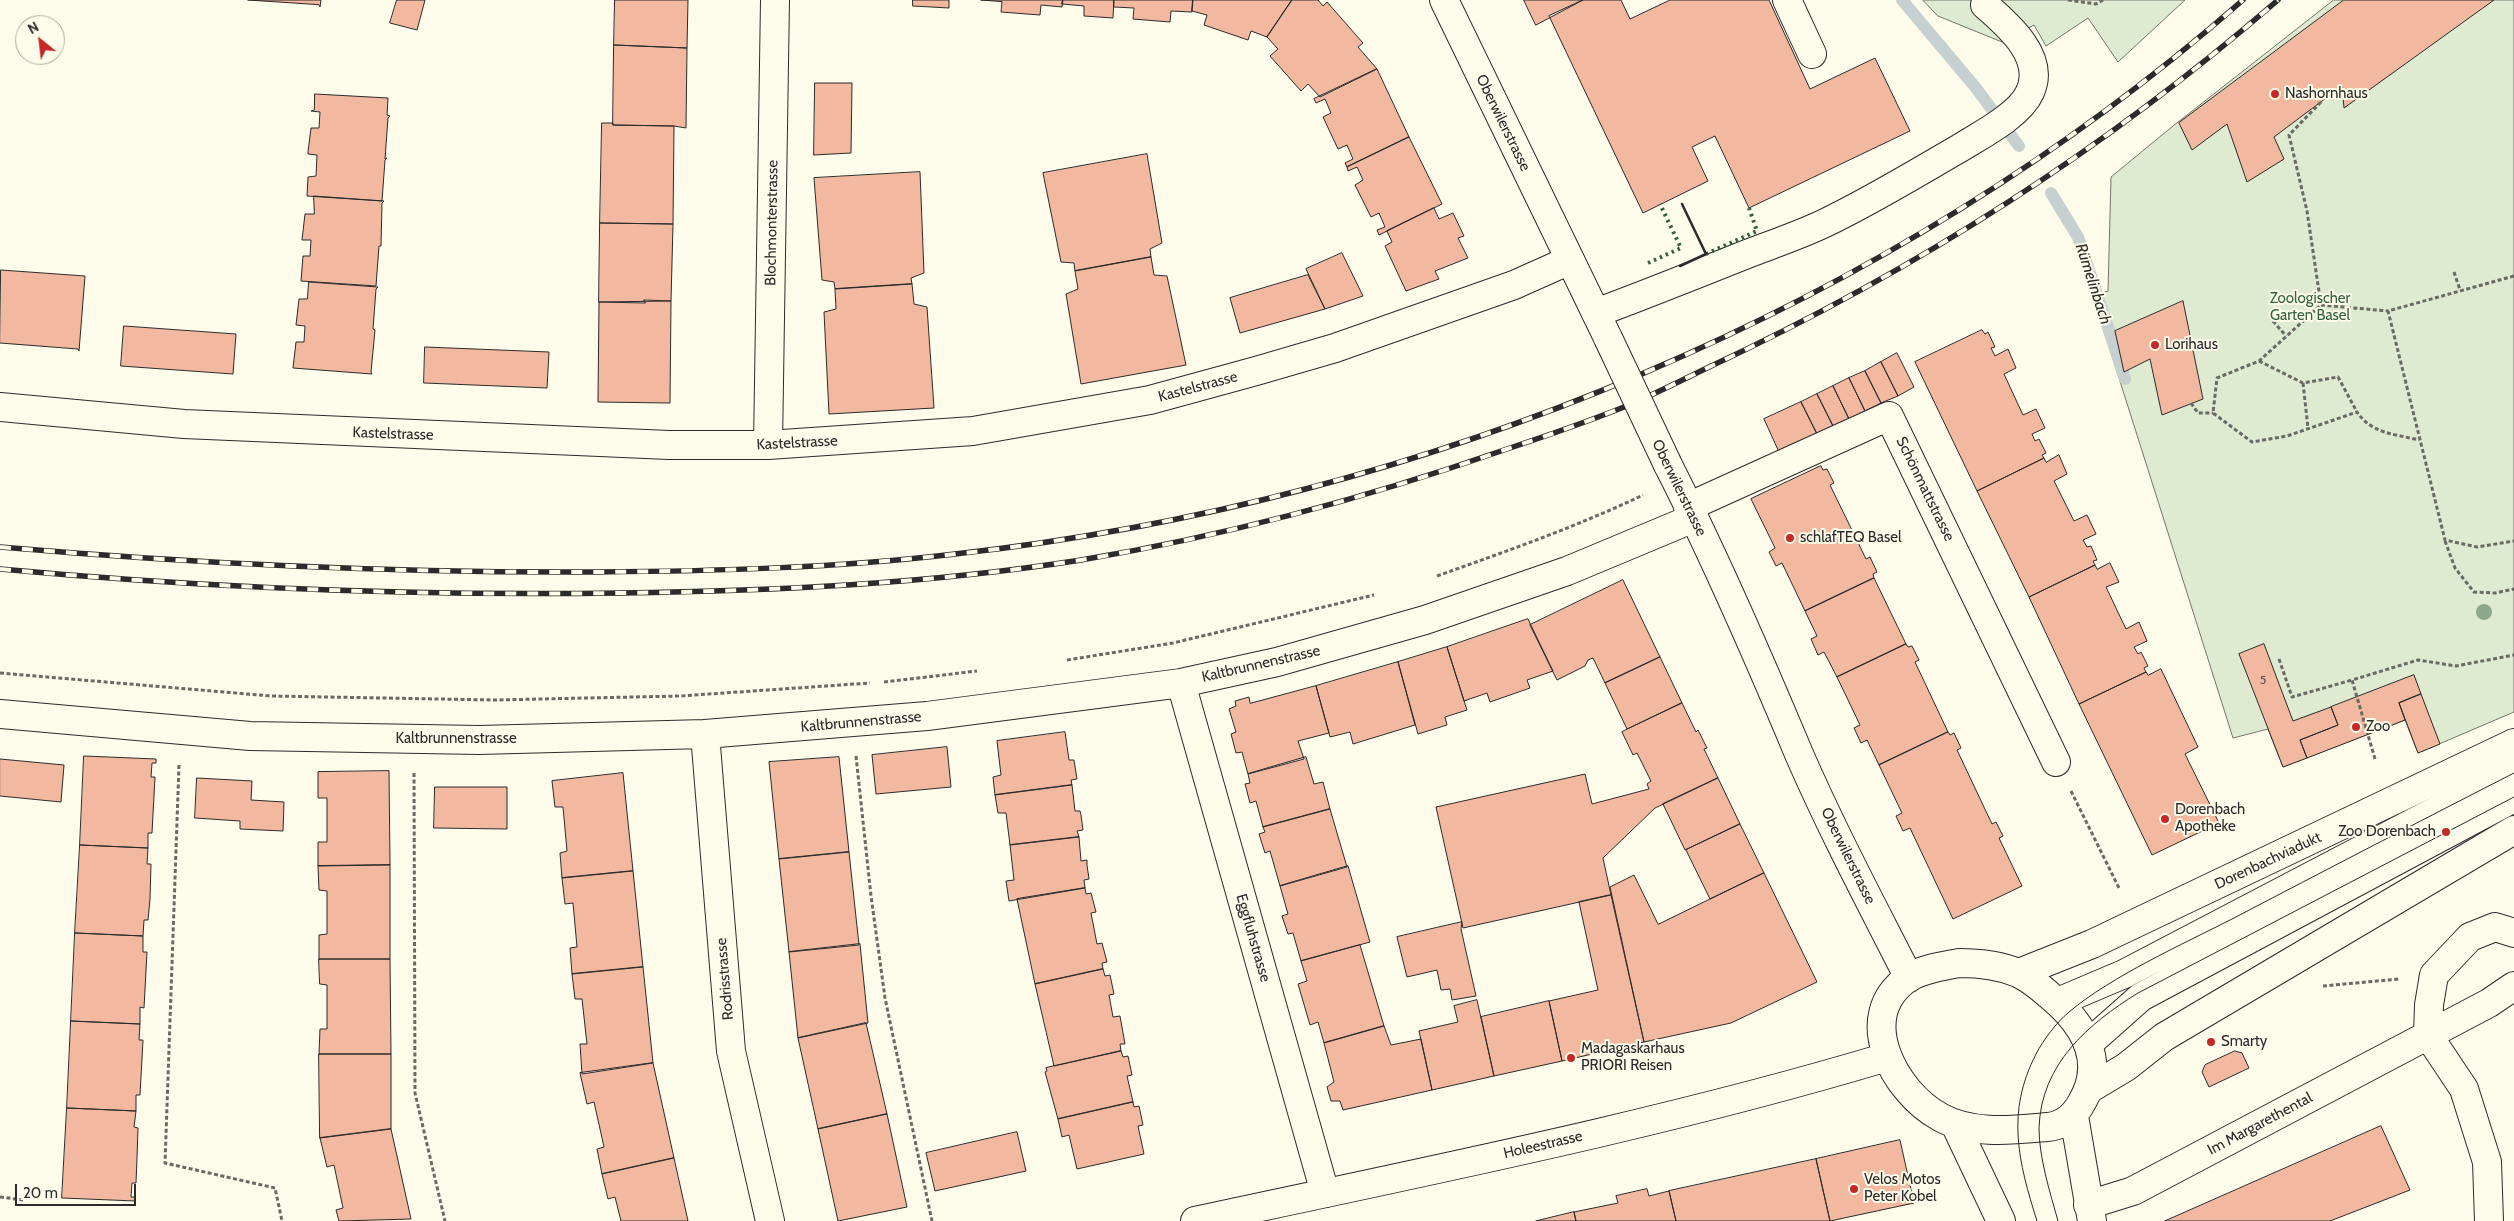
<!DOCTYPE html>
<html>
<head>
<meta charset="utf-8">
<style>
  body { margin:0 }
  #map { position:relative; width:2514px; height:1221px; overflow:hidden; background:#fdfbea; font-family:Cabin,sans-serif }
  canvas { display:block }
  .north { position:absolute; left:15px; top:15px; width:50px; height:50px; box-sizing:border-box; background:#fdfbea; border:1px solid #a9a89e; border-radius:50%; rotate:331deg; font-size:14px; font-weight:700; line-height:20px; text-align:center; color:#2b2b2b }
  .north::after { content:''; display:block; margin:auto; width:18px; height:22px; background:#c62828; clip-path:polygon(50% 0,100% 100%,50% 72%,0 100%) }
  .scale { position:absolute; left:15px; top:1184px; width:121px; height:22px; box-sizing:border-box; border:2px solid #2b2b2b; border-top:0; padding-left:6px; font-size:15px; line-height:18px; white-space:nowrap; color:#2b2b2b; -webkit-text-stroke:4px #fdfbea; paint-order:stroke }
</style>
</head>
<body>
<div id="map">
<canvas width="2514" height="1221"></canvas>
<div class="north">N</div>
<div class="scale">20 m</div>
</div>
<script>
const g = document.querySelector('canvas').getContext('2d');
g.lineJoin = 'round';
function fillPath(path, color) { g.fillStyle = color; g.fill(path, 'evenodd'); }
function strokePath(path, color, width, dash) { g.strokeStyle = color; g.lineWidth = width; g.lineCap = dash ? 'butt' : 'round'; g.setLineDash(dash || []); g.stroke(path); }
function label(font, color, halo, rows, align = 'center') {
  g.font = font + ' Cabin,sans-serif'; g.lineWidth = 4; g.setLineDash([]); g.textBaseline = 'middle'; g.strokeStyle = halo; g.fillStyle = color; for (const [text, x, y, turn = 0] of rows) {
    g.save(); g.translate(x, y); g.rotate((+turn || 0) * Math.PI / 180); g.textAlign = isNaN(turn) ? turn : align; if (halo) g.strokeText(text, 0, 0); g.fillText(text, 0, 0); g.restore();
  }
}
const green = new Path2D(`
  M1923,0H2185L2118,62L2088,18L2046,46L2034,25L2002,42L1938,16Z
  M2334,0H2514V712L2418,753L2405,720L2283,767L2268,729L2233,738L2093,296L2108,291L2111,177L2173,126Z`);
fillPath(green, '#deebd1');
strokePath(green, '#74746e', 1);
strokePath(new Path2D(`
  M1902,0L1976,88L2019,146
  M2051,193L2078,237L2125,379`), '#c7d0d0', 12);
const building = new Path2D(`
  M248,0H321L320,7L319,5Z
  M397,0H425L417,30L390,23Z
  M615,0H688L687,48L614,45Z
  M913,0H949V8L913,6Z
  M981,0H1063L1062,7L1041,5L1040,15L1001,12L1002,2Z
  M1063,0H1114L1113,18L1084,16V6L1062,4Z
  M1114,0H1193L1192,12L1171,11L1170,22L1133,19L1134,8L1114,7Z
  M1193,0H1292L1267,37L1251,31L1248,40L1204,25L1207,15L1192,11Z
  M1292,0H1318L1323,6L1327,2L1363,43L1358,47L1377,69L1320,97L1308,84L1301,91L1270,56L1278,49L1267,37Z
  M1524,0H1583L1536,25Z
  M1583,0H1621L1630,19L1670,0H1769L1810,89L1875,58L1910,131L1749,208L1715,136L1692,147L1708,181L1643,213L1549,16Z
  M2344,0H2494L2344,108L2342,86L2274,137L2284,159L2247,182L2227,124L2192,150L2179,123Z
  M614,45L687,48L686,128L674,126L613,125Z
  M1377,69L1409,137L1347,167L1345,163L1353,159L1347,145L1338,149L1323,117L1331,113L1325,99L1316,103L1314,99Z
  M815,83H852L851,153L814,155Z
  M315,94L388,98L387,115L390,116L388,118L385,159L387,158L385,160L382,201L307,196L308,177L316,176L317,155L308,154V152L311,128H319L320,112L311,111L314,110Z
  M602,123H613V125L674,126L673,224L600,223Z
  M1409,137L1442,204L1379,235L1377,230L1385,227L1379,213L1371,217L1355,185L1363,180L1357,167L1348,171L1347,167Z
  M1147,154L1162,243L1150,249L1151,257L1075,271L1074,263L1061,262L1043,173Z
  M920,172L924,273L911,278L912,284L835,289L834,282L822,280L814,178Z
  M314,196L384,201L382,203L381,246H379L376,286L301,281L303,256H310L311,240H302L305,214H314Z
  M1434,208L1439,219L1453,213L1464,236L1458,238L1468,258L1435,271L1439,279L1406,291L1385,246L1392,242L1387,231Z
  M600,223L673,224L671,301L599,302Z
  M1342,253L1363,296L1325,309L1306,269Z
  M1151,257L1154,275L1167,276L1186,365L1081,384L1066,294L1078,289L1075,271Z
  M1,270L85,276L79,351L78,349L0,343Z
  M1308,275L1325,309L1240,333L1230,298Z
  M309,282L378,287L376,289L373,329L375,330L371,372L372,374L293,368L296,342H304L305,326L296,325L299,299H307Z
  M912,284L914,304L927,307L934,408L829,414L824,312L836,309L835,289Z
  M644,300L671,301L670,403L598,402L599,302L645,303Z
  M2183,301L2203,399L2162,415L2150,359L2124,372L2115,331Z
  M124,326L236,334L233,374L121,366Z
  M1982,330L1985,334L1988,332L1995,347L1991,348L1995,356L2008,349L2016,368L2004,374L2023,415L2036,409L2045,428L2032,434L2035,441L2039,439L2046,453L2042,455L2044,458L1977,491L1915,362Z
  M425,347L549,352L547,388L424,383Z
  M1897,353L1914,387L1898,396L1881,362Z
  M1881,362L1898,396L1881,403L1865,371Z
  M1865,371L1881,403L1865,411L1849,378Z
  M1849,378L1865,411L1849,419L1833,386Z
  M1833,386L1849,419L1833,426L1817,394Z
  M1817,394L1833,426L1817,434L1801,402Z
  M1801,402L1817,434L1779,452L1764,419Z
  M2059,455L2067,474L2054,481L2074,521L2087,515L2096,534L2083,540L2087,547L2091,546L2097,560L2093,561L2095,565L2029,597L1977,491L2044,458L2046,462Z
  M1821,466L1823,470L1827,469L1834,483L1830,485L1866,559L1870,557L1877,572L1873,574L1874,578L1805,611L1782,563L1776,566L1769,552L1775,548L1751,499Z
  M2110,563L2119,582L2106,587L2126,629L2139,622L2147,641L2134,647L2138,654L2141,652L2148,666L2144,668L2146,672L2079,704L2029,597L2095,565L2097,569Z
  M1874,578L1906,644L1837,677L1824,652L1818,655L1811,639L1817,636L1805,611Z
  M1623,580L1660,657L1605,683L1593,658L1588,660L1585,666L1557,680L1530,625Z
  M1528,619L1553,671L1527,680L1530,688L1490,702L1487,693L1464,701L1447,647Z
  M1906,644L1908,647L1912,646L1919,660L1915,662L1948,732L1879,765L1867,740L1861,743L1854,728L1860,725L1837,677Z
  M2264,644L2293,721L2331,707L2338,725L2300,740L2307,758L2283,767L2239,654Z
  M1447,647L1467,710L1445,717L1447,725L1418,734L1398,662Z
  M1660,657L1682,703L1627,729L1605,683Z
  M1398,662L1415,725L1353,744L1350,732L1330,737L1316,686Z
  M2161,669L2198,747L2185,754L2219,823L2152,855L2079,704L2146,672L2148,675Z
  M2414,675L2421,694L2399,703L2405,720L2307,758L2300,740L2338,725L2331,707Z
  M1316,686L1329,733L1298,741L1304,759L1248,774L1242,752L1236,753L1231,734L1236,732L1229,709L1236,706L1235,701L1249,697L1250,703Z
  M2421,694L2440,744L2418,753L2399,703Z
  M1682,703L1696,732L1698,730L1707,748L1704,749L1718,778L1655,808L1603,858L1611,895L1463,928L1436,807L1585,774L1592,804L1649,789L1647,784L1651,781L1637,753L1633,755L1622,732Z
  M1065,732L1069,760H1074L1077,779L1071,780L1072,785L995,795L993,777L1001,775L997,741Z
  M1948,732L1950,735L1954,733L1961,748L1957,750L1992,824L1996,822L2003,836L1999,838L2022,886L1953,919L1910,828L1903,831L1896,816L1902,813L1879,765Z
  M947,747L951,787L876,794L872,755Z
  M84,756L156,759V763H152L151,777H155L152,833H148V848L80,845Z
  M839,757L849,852L779,859L769,762Z
  M1306,757L1314,784L1323,782L1330,809L1263,827L1256,801L1250,803L1245,784L1250,783L1248,774Z
  M0,759L64,765L61,802L0,796Z
  M389,771L390,865L318,866V842H327V798H318V772Z
  M623,773L633,871L562,878L560,853L567,851L563,807H555L552,781Z
  M197,778L252,781L251,800L284,802L283,831L240,829V821L195,818Z
  M1718,778L1740,824L1685,850L1663,804Z
  M1072,785L1075,811H1080L1081,815L1083,830L1077,831L1079,837L1010,845L1006,813H998L995,795Z
  M435,787H507V829L434,828Z
  M1330,809L1347,867L1280,886L1270,851L1265,853L1259,834L1265,832L1263,827Z
  M1740,824L1764,873L1710,899L1686,850Z
  M1079,837L1081,861L1087,860V865L1089,879L1084,880L1085,888L1009,901L1006,881L1014,880L1010,845Z
  M80,845L148,848L147,864H151L150,899L148,920H144L143,936L75,933Z
  M849,852L859,945L789,952L779,859Z
  M390,865V959H319V935L327,934V891L319,890L318,866Z
  M1348,866L1370,942L1301,961L1293,933L1288,934L1282,916L1288,914L1280,886Z
  M633,871L643,967L572,974L570,948L577,947L573,903L565,904L562,878Z
  M1764,873L1817,982L1731,1023L1644,1042L1610,887L1634,875L1658,924Z
  M1085,888L1086,894L1091,893L1096,912L1091,913L1097,944L1102,943L1107,962L1102,963L1103,969L1035,984L1017,899Z
  M1611,895L1644,1042L1562,1061L1549,1001L1598,990L1579,902Z
  M1462,922L1461,929L1476,996L1452,1000L1450,989L1441,990L1437,970L1407,977L1397,937Z
  M75,933L143,936V952H147L144,1008L140,1007V1024L71,1021Z
  M860,944L868,1023L798,1038L789,952Z
  M1360,945L1384,1026L1324,1043L1318,1022L1310,1025L1298,984L1307,981L1301,961Z
  M319,959H390L391,1054H319L320,1029H327V985L320,984Z
  M643,967L653,1063L582,1074L580,1044H587L582,999H575L572,974Z
  M1103,969L1105,976L1110,975L1114,994L1109,995L1113,1017L1120,1016L1125,1044H1120L1121,1051L1054,1066L1035,984Z
  M1477,1000L1494,1076L1432,1090L1419,1031L1458,1022L1454,1006Z
  M1549,1001L1562,1061L1494,1076L1481,1017Z
  M71,1021L140,1024L139,1040H143L140,1095H136V1111L67,1108Z
  M866,1023L887,1114L818,1129L798,1038Z
  M1384,1026L1391,1045L1421,1039L1432,1090L1343,1110L1340,1101H1331L1327,1087L1334,1082L1324,1043Z
  M1121,1051L1123,1057L1128,1056L1132,1075L1127,1076L1133,1102L1058,1119L1045,1072L1047,1071L1046,1068Z
  M2235,1051L2242,1053L2249,1068L2209,1087L2202,1072L2205,1065Z
  M319,1054H391V1129L320,1138Z
  M653,1063L674,1158L602,1174L597,1149L604,1147L594,1102L587,1104L580,1073Z
  M1133,1102L1134,1107L1139,1106L1143,1125L1138,1126L1144,1154L1077,1169L1069,1135L1062,1137L1058,1119Z
  M67,1108L136,1111L134,1127L138,1128L137,1158L136,1183H132L131,1197H135V1201L62,1198Z
  M887,1114L907,1207L838,1221L818,1129Z
  M2381,1126L2410,1190L2330,1221H2165Z
  M391,1129L411,1219L339,1221L336,1210L343,1208L334,1165L327,1167L320,1138Z
  M1017,1132L1026,1171L935,1191L926,1153Z
  M1900,1140L1914,1203L1830,1221L1816,1159Z
  M674,1158L688,1221H621L615,1197L608,1199L602,1174Z
  M1816,1159L1830,1221H1676L1669,1191Z
  M1647,1189L1649,1196L1669,1191L1676,1221H1576L1574,1212L1618,1203L1616,1196Z
  M1574,1212L1576,1221H1536Z`);
fillPath(building, '#f2b8a0');
strokePath(building, '#2b2b2b', 1);
const minor = new Path2D(`
  M1787,0L1812,54
  M1596,313C1647,294 1697,274 1747,254C1773,244 1800,235 1825,223C1871,201 1915,174 1960,148C1981,135 2020,115 2030,92C2046,57 2008,25 1985,5
  M0,407L184,424L669,445H768L973,431L1150,400L1256,371L1335,348L1514,285L1570,260
  M768,445L775,0
  M1688,507L1889,416L2056,762
  M1181,683L1325,1193
  M0,714L250,736L479,740L705,734L927,716L1181,683L1277,662L1425,620L1567,571L1694,518
  M705,734L731,1051L770,1221
  M2058,1002L2124,974L2514,770
  M2088,1044L2141,997L2514,798
  M2088,1205L2133,1191L2489,1003L2514,986
  M2489,1221L2487,1162L2464,1089L2428,1035L2429,1005L2434,975L2470,937L2495,927L2514,933`);
const major = new Path2D(`
  M1444,0L1608,338
  M1668,465C1716,559 1758,656 1799,754C1832,830 1871,903 1909,978
  M1959,963C1979,963 1999,965 2018,973C2029,978 2040,987 2049,995C2082,1022 2107,1060 2082,1102C2075,1115 2064,1126 2047,1127C2012,1130 1972,1135 1940,1117C1894,1092 1853,1016 1908,978C1922,969 1943,966 1959,963Z
  M2019,973L2092,944L2514,743
  M2091,1088L2126,1067L2164,1037L2514,830
  M2074,1116L2092,1221
  M1955,1124L2001,1221
  M1195,1221C1427,1171 1660,1125 1887,1057`);
strokePath(minor, '#2b2b2b', 30);
strokePath(major, '#2b2b2b', 30);
strokePath(new Path2D(`
  M2068,0L2096,4L2103,0
  M2321,102L2289,135L2307,211L2321,305L2259,361L2217,378L2213,413L2252,442L2287,436L2357,412C2372,434 2395,434 2419,440
  M2454,272L2460,290
  M2514,276L2388,311L2445,540L2477,547L2514,541
  M2321,305L2388,311
  M2273,321L2286,336
  M2259,361L2303,383L2338,377L2357,412
  M2303,383L2308,428
  M2191,403L2198,413H2213
  M2445,541L2455,568L2474,592L2495,593L2514,589
  M1437,576C1507,551 1576,527 1643,495
  M2279,659L2292,697L2352,680
  M1067,660L1173,643L1374,595
  M0,673L271,696L494,700L680,696L870,683
  M884,682L977,671
  M856,756L871,896L885,998L932,1221
  M2375,759L2352,680L2418,660L2456,666L2514,655
  M179,765L165,1163L275,1188L282,1221
  M414,773L415,1093L445,1221
  M2071,791L2119,888
  M2323,986L2399,979
  M0,1197L23,1200`), '#6a6964', 3, [4, 2.5]);
strokePath(minor, '#fdfbea', 28);
strokePath(major, '#fdfbea', 28);
strokePath(new Path2D(`
  M2037,1221C2018,1161 2006,1112 2036,1054C2044,1039 2056,1023 2069,1012C2112,976 2181,945 2232,919C2326,870 2420,821 2514,773
  M2058,1221C2050,1192 2039,1158 2039,1128C2041,1064 2088,1024 2138,993L2514,797`), '#2b2b2b', 1);
const rail = new Path2D(`
  M0,547C199,564 397,573 597,572C716,571 836,568 955,554C1423,502 1888,311 2243,0
  M0,569C206,588 413,596 620,593C774,591 928,584 1081,560C1225,536 1366,498 1504,450C1543,437 1581,424 1619,409C1649,397 1678,382 1707,368C1913,272 2106,149 2278,0`);
strokePath(rail, '#2b2b2b', 5.5);
strokePath(rail, '#fdfbea', 4, [11]);
const majorBridge = new Path2D(`
  M1608,338L1668,465`);
strokePath(majorBridge, '#2b2b2b', 30, []);
strokePath(majorBridge, '#fdfbea', 28);
strokePath(new Path2D(`
  M1706,254L1757,231L1749,208
  M1648,263L1681,248L1660,204`), '#34623c', 4, [2.5, 4]);
strokePath(new Path2D(`
  M1680,266L1706,254L1682,204`), '#2b2b2b', 2.5);
g.fillStyle = '#8ea78a';
for (const [x, y] of [
  [2484,612]
]) { g.beginPath(); g.arc(x, y, 8, 0, 2 * Math.PI); g.fill(); }
for (const [x, y, r, color] of [
  [2275,94,5,"#c62828"],
  [2155,345,5,"#c62828"],
  [1790,538,5,"#c62828"],
  [2356,727,5,"#c62828"],
  [2165,819,5,"#c62828"],
  [2446,832,5,"#c62828"],
  [2211,1042,5,"#c62828"],
  [1571,1058,5,"#c62828"],
  [1854,1189,5,"#c62828"]
]) { const dot = new Path2D(); dot.arc(x, y, r, 0, 2 * Math.PI); g.fillStyle = color; g.fill(dot); strokePath(dot, '#fdfbea', 2); }
label('12px', '#5d4e48', null, [
  ["5",2263,680]
]);
label('15px', '#2b2b2b', '#fdfbea', [
  ["Nashornhaus",2285,94],
  ["Lorihaus",2165,345],
  ["schlafTEQ Basel",1800,538],
  ["Zoo",2366,727],
  ["Dorenbach",2175,810],
  ["Apotheke",2175,827],
  ["Zoo Dorenbach",2436,832,"right"],
  ["Smarty",2221,1042],
  ["Madagaskarhaus",1581,1049],
  ["PRIORI Reisen",1581,1066],
  ["Velos Motos",1864,1180],
  ["Peter Kobel",1864,1197]
], 'left');
label('15px', '#2b2b2b', '#fdfbea', [
  ["Oberwilerstrasse",1503,123,64],
  ["Blochmonterstrasse",772,223,-89],
  ["Kastelstrasse",1198,387,-15],
  ["Kastelstrasse",393,434,2],
  ["Kastelstrasse",797,443,-3],
  ["Oberwilerstrasse",1679,488,64],
  ["Schönmattstrasse",1925,489,64],
  ["Kaltbrunnenstrasse",1261,664,-13],
  ["Kaltbrunnenstrasse",861,722,-5],
  ["Kaltbrunnenstrasse",456,739],
  ["Oberwilerstrasse",1848,856,64],
  ["Dorenbachviadukt",2268,861,-25],
  ["Eggfluhstrasse",1253,938,74],
  ["Rodrisstrasse",725,979,-95],
  ["Im Margarethental",2260,1124,-28],
  ["Holeestrasse",1543,1145,-13]
]);
label('15px', '#34623c', '#fdfbea', [
  ["Zoologischer",2310,299],
  ["Garten Basel",2310,316]
]);
label('italic 16px', '#2b2b2b', '#fdfbea', [
  ["Rümelinbach",2093,284,72]
]);
</script>
</body>
</html>
